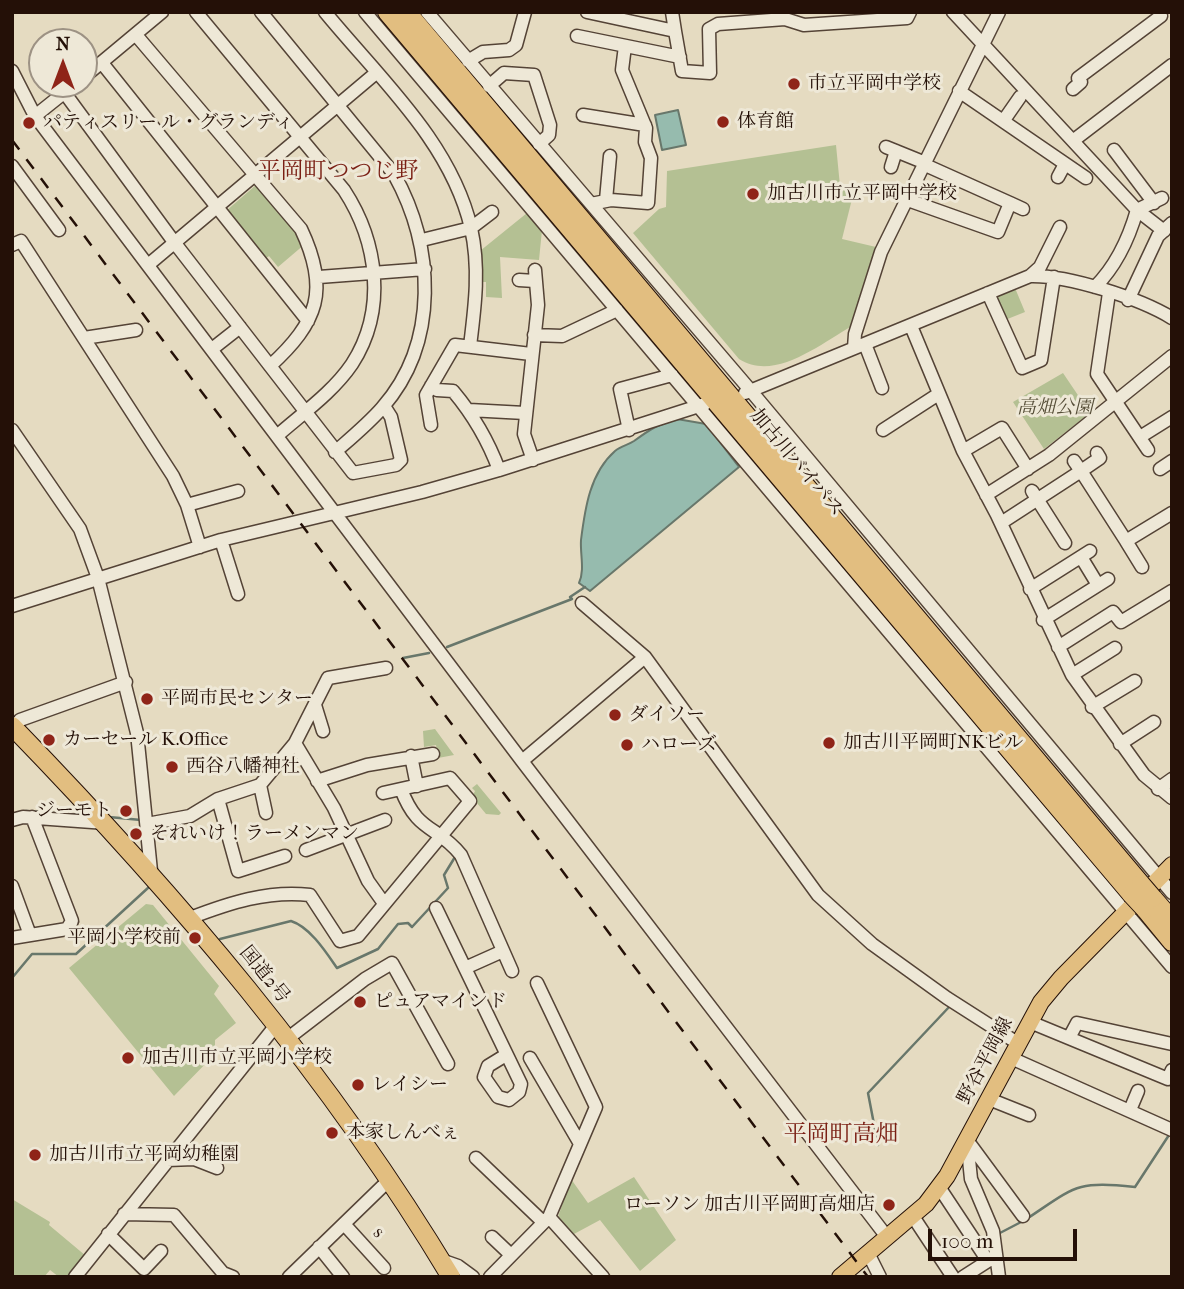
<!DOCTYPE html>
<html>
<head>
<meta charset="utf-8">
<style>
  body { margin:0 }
  #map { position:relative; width:1184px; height:1289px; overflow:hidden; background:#e5dbc1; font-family:"IM FELL French Canon",serif }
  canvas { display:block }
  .frame { position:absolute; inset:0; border:14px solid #241007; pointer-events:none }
  .north { position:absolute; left:28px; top:28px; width:70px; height:70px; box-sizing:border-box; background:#eee8d7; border:2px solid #9d9284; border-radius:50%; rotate:0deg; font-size:19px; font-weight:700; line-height:28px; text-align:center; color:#241007 }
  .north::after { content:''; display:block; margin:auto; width:24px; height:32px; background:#8f2418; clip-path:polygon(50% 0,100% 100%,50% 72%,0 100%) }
  .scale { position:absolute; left:928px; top:1229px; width:149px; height:32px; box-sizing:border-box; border:4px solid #241007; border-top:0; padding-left:9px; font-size:21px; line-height:24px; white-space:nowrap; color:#241007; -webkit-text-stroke:5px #eee8d7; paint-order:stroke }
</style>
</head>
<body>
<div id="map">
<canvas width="1184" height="1289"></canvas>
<div class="frame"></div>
<div class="north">N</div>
<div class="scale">100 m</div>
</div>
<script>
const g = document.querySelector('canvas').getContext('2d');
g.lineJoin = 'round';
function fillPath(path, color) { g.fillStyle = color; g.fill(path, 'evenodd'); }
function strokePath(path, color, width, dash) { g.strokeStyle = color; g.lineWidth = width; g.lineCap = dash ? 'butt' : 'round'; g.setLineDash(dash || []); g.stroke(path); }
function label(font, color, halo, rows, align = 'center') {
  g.font = font + ' "IM FELL French Canon","Noto Serif JP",serif'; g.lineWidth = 6; g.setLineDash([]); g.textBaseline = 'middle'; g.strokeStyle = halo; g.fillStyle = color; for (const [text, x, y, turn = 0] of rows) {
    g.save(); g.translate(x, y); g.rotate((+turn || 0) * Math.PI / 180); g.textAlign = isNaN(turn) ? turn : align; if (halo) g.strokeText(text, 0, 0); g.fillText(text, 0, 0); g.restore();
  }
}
fillPath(new Path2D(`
  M836,145L840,186L853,195L842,239L876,247L852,326C820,344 775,382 739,359L633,233L659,209L666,207L667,171Z
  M256,185L305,244L278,267L269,256L265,259L226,211Z
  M527,213L542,230L539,260L500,257L502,298L486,297V282H481L480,251Z
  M1015,288L1025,312L1005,320L995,297Z
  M1063,373L1090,413L1044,449L1013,402Z
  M435,729L454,755L438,758L436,745L424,747L423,731Z
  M477,784L501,813L499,815L486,814L472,797L475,791L472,788Z
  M146,904L153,905L219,986L214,994L236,1023L215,1040V1054L174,1096L69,968Z
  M634,1177L676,1240L640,1271L600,1220L574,1234L558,1217L571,1179L588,1203Z
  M12,1199L50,1222L49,1225L86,1256L69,1277H59L50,1270L44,1277H12Z`), '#b4c093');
const water = new Path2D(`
  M678,110L686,145L662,150L655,115Z
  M677,419L706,424L739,467L590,591L579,583C585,570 580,554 581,540C585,508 590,473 615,451C621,446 628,445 634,441C652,428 655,426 677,419Z`);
fillPath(water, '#96bbae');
strokePath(water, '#68776b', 2);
strokePath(new Path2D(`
  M447,647L572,599L570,597L585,587
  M403,658L429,653
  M26,811L85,815
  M109,817L141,820
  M220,939L291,921C310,927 326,952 337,968L378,949L398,924L408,923L412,927L448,888L444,875L455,857
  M12,978L32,954H76L149,887
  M878,1145L868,1093L950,1006
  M1028,1218C1076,1186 1076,1181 1135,1187L1169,1135
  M998,1234L1023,1221`), '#68776b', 2.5);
const minor = new Path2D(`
  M196,12L344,190C378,242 387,310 352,364C333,392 303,413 278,435
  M261,12L394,174C434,246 440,342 382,408C368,424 351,438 335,452
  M325,12C379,78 451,142 471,228C480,268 475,306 470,346
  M365,12L1172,967
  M427,12L751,391L1172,893
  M587,12L675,31L672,12
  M953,12L1137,210L1164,231
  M675,31L682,71L710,73L709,29L718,24L785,19L804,25L907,18L910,12
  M136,35L301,229C330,290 318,322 270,366
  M577,36L680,57
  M468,61L483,52L509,50L516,45L525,12
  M102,63L308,321
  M12,71L35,116L522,761L887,1237
  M84,77L162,12
  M489,86L504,73L534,75L550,125L549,135L539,144
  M1073,89L1081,82L1078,78L1161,16
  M959,91L1086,178
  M64,92L174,242L353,473L396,465L401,460L391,417L384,406
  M583,115L645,125
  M35,116L75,84
  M1004,120L1020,97
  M1074,140L1172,65
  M886,147L923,162
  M1114,150L1154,203
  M12,166L59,230
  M891,167L896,151
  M1058,177L1065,164
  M905,199L998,232L1010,203L923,164
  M606,200L610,156
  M1010,203L1023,209
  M591,204L611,200L648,203L651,158L645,142L646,128L622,70L625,46
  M422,240L471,228L492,212
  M12,245L21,241L173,476L187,505L200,547
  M148,265L376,73
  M1030,276L1040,267L1060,227
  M319,277L425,269
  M519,280L535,281
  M1095,287C1116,266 1129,238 1137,210L1162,198
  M988,293L1022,368L1041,360L1054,277
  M1109,293L1097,374L1148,450
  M1128,300L1158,236L1172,223
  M911,326L963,451L997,515L1072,675L1144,775L1172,798
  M534,335L562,336L617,310
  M84,338L136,330
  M865,344L882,388
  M854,348L855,334L881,252L999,12
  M212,349L240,327
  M431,386L437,390L453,391C474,416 488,440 499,470
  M745,393L1030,276C1068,275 1139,298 1172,318
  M469,410L525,413
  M431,425L426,395L455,345L531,354
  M12,430L80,529L98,578L137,733L151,871
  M629,430L620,389L672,375
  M883,430L937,395
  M1140,437L1172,417
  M963,451L1002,428L1028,469
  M533,460L524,434L538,305L535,270
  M1074,461L1081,471L1100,458L1097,453
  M1160,469L1172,461
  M1032,491L1065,543
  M986,495L1049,455L1172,356
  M187,505L238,491
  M1001,523L1081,471L1126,541L1172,513
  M221,540L238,594
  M1126,541L1142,567
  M1081,557L1098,585
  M1030,589L1090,551
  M582,603L645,657L818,895L872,944L947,998L1019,1044
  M12,606L221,540L422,492L499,470L705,404
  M1043,620L1108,579
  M1058,647L1113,612L1121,622L1172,591
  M1072,675L1115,648
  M315,705L323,731
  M1092,707L1135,681
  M14,727L20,720L126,682
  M295,743L334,808L368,881L383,902
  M1120,744L1154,722
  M411,756L417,786
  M522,761L645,657
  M317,781L367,765L433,754
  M260,785L266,813
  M401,789C418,834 436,824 461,855L512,971
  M1158,789L1172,779
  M218,799L238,871L285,856
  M12,820L23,817L106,823
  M147,824L190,816L218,799L260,785L295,743L328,678L386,668
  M306,850L385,820
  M12,886L30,935
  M436,908L521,1084L519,1092L509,1100L498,1097L484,1077L488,1066L506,1055
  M190,918C229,903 268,890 310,895L340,941L358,936L470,801L450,778L383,793
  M12,938L67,929L72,921L32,817
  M465,968L503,951
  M1030,1022L1168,1079L1172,1070
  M1069,1038L1077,1023L1172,1044
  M287,1039L365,979L392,963L448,1064
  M530,1058L579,1142
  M1011,1058L1172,1130
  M989,1099L1029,1115
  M1130,1110L1138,1091
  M476,1158L543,1222
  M167,1160L194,1159L217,1168
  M939,1187L988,1261L963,1277
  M124,1214L174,1215L223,1273L233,1277
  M912,1215L953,1277
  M549,1217L603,1277
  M344,1224L384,1268
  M108,1234L144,1269L161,1251
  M492,1237L511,1255
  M319,1247L343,1277
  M868,1253L880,1277
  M441,1260L458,1266L473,1277
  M75,1277L277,1024
  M289,1277L388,1181
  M490,1277L549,1217L596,1107L537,983
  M999,1277L993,1231L971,1179L967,1140L1023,1216`);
const major = new Path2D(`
  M840,1277L926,1204L947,1176L1041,1002L1061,978L1172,865`);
const highway = new Path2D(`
  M387,12L1131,894
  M407,12L1141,884
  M12,726C176,895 329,1074 451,1277
  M1153,898L1172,920
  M1145,909L1172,942`);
strokePath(minor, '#544336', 15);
strokePath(major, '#241007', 18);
strokePath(highway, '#241007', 20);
strokePath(minor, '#eee8d7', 12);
strokePath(major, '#e2be80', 16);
strokePath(highway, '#e2be80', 18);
strokePath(new Path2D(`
  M12,140L868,1277`), '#241007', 2.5, [12, 12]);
const highwayBridge = new Path2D(`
  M1141,884L1153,898
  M1131,894L1145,909`);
strokePath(highwayBridge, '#241007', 20, []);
strokePath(highwayBridge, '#e2be80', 18);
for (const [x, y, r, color] of [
  [794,84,7,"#8f2418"],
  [723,122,7,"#8f2418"],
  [29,123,7,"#8f2418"],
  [753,194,7,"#8f2418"],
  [147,699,7,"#8f2418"],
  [615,715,7,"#8f2418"],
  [49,740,7,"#8f2418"],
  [829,743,7,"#8f2418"],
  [627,745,7,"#8f2418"],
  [172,767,7,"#8f2418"],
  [126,811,7,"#8f2418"],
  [136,834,7,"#8f2418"],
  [195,938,7,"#8f2418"],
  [360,1002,7,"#8f2418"],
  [128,1058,7,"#8f2418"],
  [358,1085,7,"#8f2418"],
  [332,1133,7,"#8f2418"],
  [35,1155,7,"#8f2418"],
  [889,1205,7,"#8f2418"]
]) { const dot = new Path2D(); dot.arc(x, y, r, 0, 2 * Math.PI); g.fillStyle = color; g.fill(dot); strokePath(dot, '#eee8d7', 2.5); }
label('19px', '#241007', '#eee8d7', [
  ["市立平岡中学校",808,84],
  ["体育館",737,122],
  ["パティスリー ル・グランディ",43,123],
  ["加古川市立平岡中学校",767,194],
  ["平岡市民センター",161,699],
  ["ダイソー",629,715],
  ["カーセール K.Office",63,740],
  ["加古川平岡町NKビル",843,743],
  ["ハローズ",641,745],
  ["西谷八幡神社",186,767],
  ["ジーモト",112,811,"right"],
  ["それいけ！ラーメンマン",150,834],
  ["平岡小学校前",181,938,"right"],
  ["ピュアマインド",374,1002],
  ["加古川市立平岡小学校",142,1058],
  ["レイシー",372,1085],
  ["本家しんべぇ",346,1133],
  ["加古川市立平岡幼稚園",49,1155],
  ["ローソン 加古川平岡町高畑店",875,1205,"right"]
], 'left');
label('italic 19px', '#564e38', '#eee8d7', [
  ["高畑公園",1055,408]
]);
label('19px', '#241007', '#eee8d7', [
  ["加古川バイパス",796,463,50],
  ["国道2号",264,975,51],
  ["野谷平岡線",986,1061,-62],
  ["s",378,1233,48]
]);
label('23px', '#7a1f14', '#eee8d7', [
  ["平岡町つつじ野",338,172],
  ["平岡町高畑",841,1135]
]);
</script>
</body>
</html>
